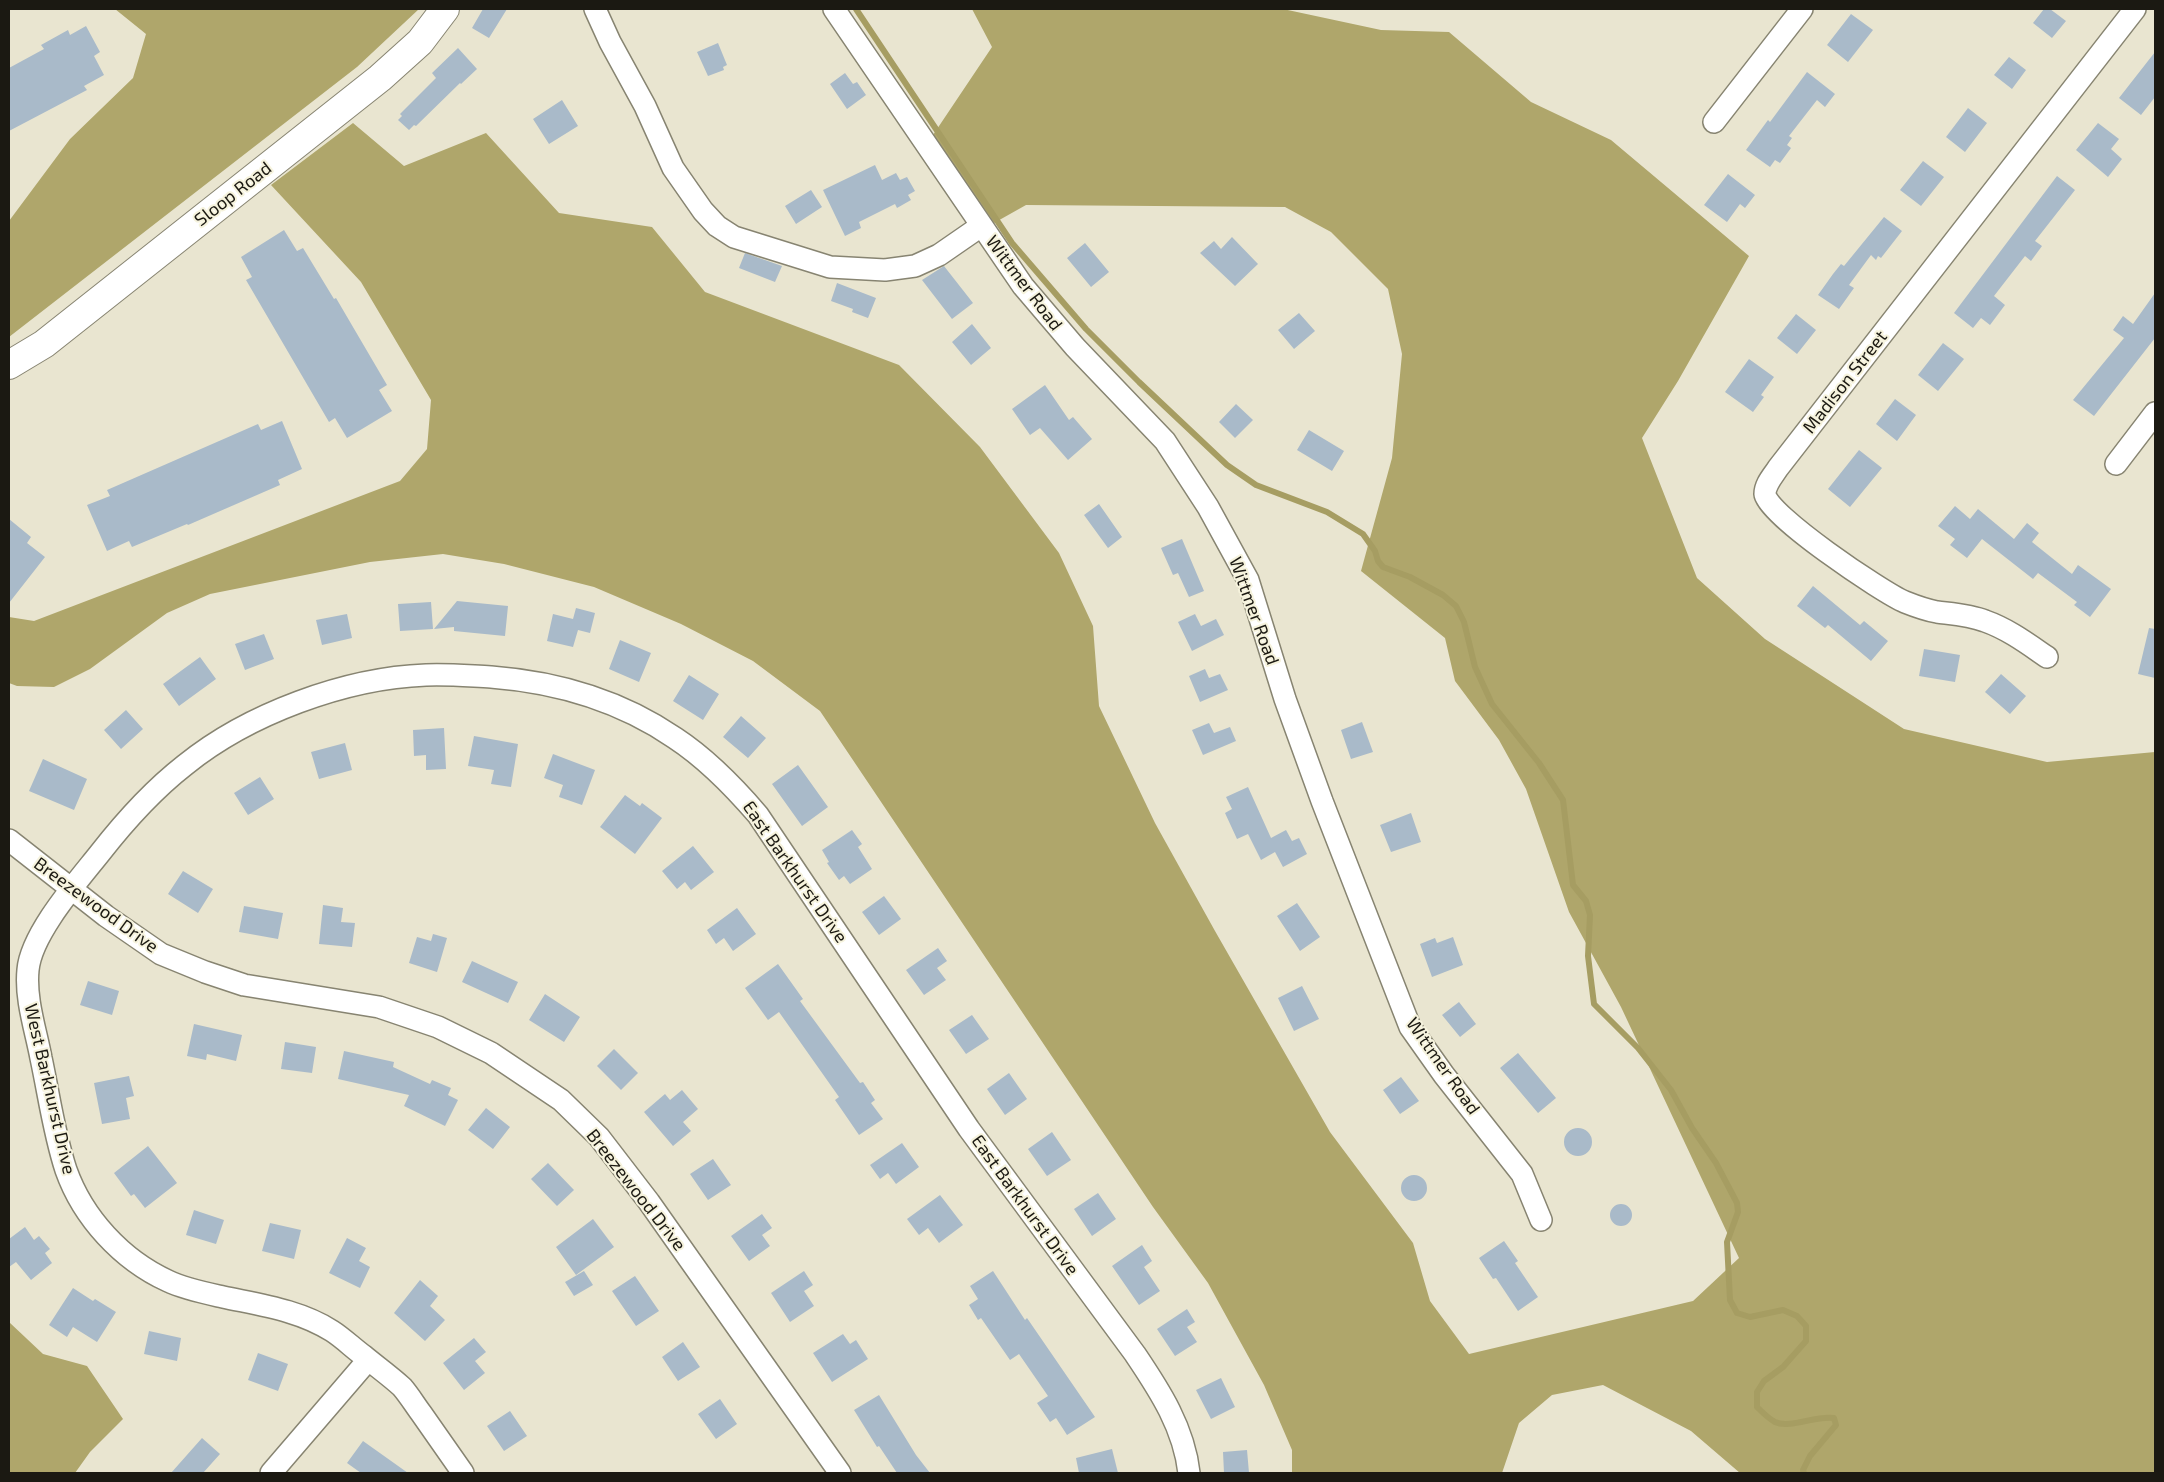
<!DOCTYPE html>
<html>
<head>
<meta charset="utf-8">
<style>
  body { margin:0 }
  #map { position:relative; width:2164px; height:1482px; overflow:hidden; background:#e9e5d0; font-family:"Exo 2",sans-serif }
  canvas { display:block }
  .frame { position:absolute; inset:0; border:10px solid #1b1912; pointer-events:none }
</style>
</head>
<body>
<div id="map">
<canvas width="2164" height="1482"></canvas>
<div class="frame"></div>
</div>
<script>
const g = document.querySelector('canvas').getContext('2d');
g.lineJoin = 'round';
function fillPath(path, color) { g.fillStyle = color; g.fill(path, 'evenodd'); }
function strokePath(path, color, width, dash) { g.strokeStyle = color; g.lineWidth = width; g.lineCap = dash ? 'butt' : 'round'; g.setLineDash(dash || []); g.stroke(path); }
function label(font, color, halo, rows, align = 'center') {
  g.font = font + ' "Exo 2",sans-serif'; g.lineWidth = 4; g.setLineDash([]); g.textBaseline = 'middle'; g.strokeStyle = halo; g.fillStyle = color; for (const [text, x, y, turn = 0] of rows) {
    g.save(); g.translate(x, y); g.rotate((+turn || 0) * Math.PI / 180); g.textAlign = isNaN(turn) ? turn : align; if (halo) g.strokeText(text, 0, 0); g.fillText(text, 0, 0); g.restore();
  }
}
fillPath(new Path2D(`
  M115,9H419L357,67L9,337V221L70,139L133,78L146,34Z
  M972,9H1283L1381,30L1449,32L1531,102L1611,140L1749,256L1678,381L1642,438L1697,578L1765,639L1904,729L2047,762L2155,752V1473H1740L1691,1431L1603,1385L1552,1395L1519,1423L1502,1473H1292V1450L1264,1385L1208,1283L1153,1207L820,711L753,661L681,624L594,587L504,564L443,554L370,562L210,594L167,613L90,669L54,687L17,686L9,683V617L34,621L400,481L427,449L431,400L361,282L271,185L353,123L404,166L486,133L559,213L652,227L705,292L899,365L980,447L1059,553L1093,626L1099,706L1155,823L1215,931L1330,1132L1413,1243L1430,1301L1469,1354L1693,1301L1739,1258L1621,1007L1569,912L1526,789L1499,740L1455,681L1445,638L1361,571L1392,458L1402,354L1388,289L1331,232L1285,207L1026,205L994,223L933,135L992,47Z
  M9,1322L43,1354L87,1366L123,1419L90,1452L75,1473H9Z`), '#afa66b');
strokePath(new Path2D(`
  M856,9L1012,243L1086,329L1139,382L1227,465L1256,485L1327,512L1363,534L1375,551L1378,561L1383,567L1410,577L1443,595L1456,606L1464,622L1475,667L1492,704L1539,763L1563,800L1573,885L1586,901L1590,915L1588,956L1594,1004L1638,1048L1671,1090L1692,1128L1716,1163L1737,1203L1738,1212L1727,1242L1730,1300L1737,1313L1750,1317L1783,1310L1797,1316L1806,1326V1341L1783,1367L1764,1381L1757,1392V1407C1762,1412 1769,1419 1775,1422C1790,1429 1816,1415 1834,1418L1836,1425L1810,1456L1803,1470L1804,1473`), '#a69d62', 6);
fillPath(new Path2D(`
  M483,9H507L489,38L472,28Z
  M2044,9H2050L2066,21L2052,38L2033,23Z
  M1851,14L1873,30L1848,62L1827,45Z
  M86,26L100,52L94,56L104,75L84,86L87,90L9,131V68L44,49L41,45L68,30L70,35Z
  M718,43L727,65L723,67L724,70L708,76L697,52Z
  M458,48L477,69L461,84L460,83L416,126L414,125L409,130L398,120L402,116L400,114L436,78L432,73Z
  M2155,52V97L2141,115L2119,98Z
  M2009,57L2026,70L2012,89L1994,75Z
  M1807,72L1835,94L1825,107L1817,100L1789,136L1792,138L1787,145L1791,148L1780,163L1775,160L1770,167L1746,150L1768,120L1770,122Z
  M845,73L853,84L857,82L866,95L847,109L830,84Z
  M562,100L578,126L549,144L533,119Z
  M1968,108L1987,123L1965,152L1946,137Z
  M2098,123L2119,139L2111,149L2122,159L2108,177L2076,150Z
  M1923,161L1944,177L1921,206L1900,190Z
  M875,165L882,180L896,173L900,180L907,177L915,191L908,195L911,200L897,208L895,204L859,222L861,228L845,236L823,190Z
  M1728,174L1755,195L1745,208L1740,204L1727,222L1704,205Z
  M2057,176L2075,190L2035,241L2042,246L2031,261L2025,256L1994,296L2005,305L1990,325L1981,318L1973,328L1954,313Z
  M811,190L822,207L796,224L785,206Z
  M1884,217L1902,231L1881,258L1878,256L1876,260L1871,255L1849,285L1854,288L1839,309L1818,295L1833,274L1841,264L1844,266Z
  M284,230L297,251L303,248L334,299L336,298L387,385L379,390L392,411L347,438L335,418L329,422L246,280L252,277L241,257Z
  M1232,237L1258,264L1235,286L1200,253L1214,241L1221,249Z
  M1085,243L1109,272L1091,287L1067,258Z
  M745,253L782,266L775,282L739,268Z
  M944,266L973,303L952,319L922,280Z
  M837,283L876,298L868,318L852,312L853,309L831,301Z
  M2155,293V338L2094,416L2073,400L2124,338L2113,330L2123,316L2133,324Z
  M1299,313L1315,331L1294,349L1278,330Z
  M1796,314L1816,330L1797,354L1777,338Z
  M972,324L991,348L971,365L952,342Z
  M1943,343L1964,359L1938,391L1918,375Z
  M1749,359L1774,377L1761,395L1764,397L1753,412L1725,392Z
  M1045,385L1069,420L1073,417L1092,439L1068,460L1040,428L1030,435L1012,409Z
  M1895,399L1916,415L1897,441L1876,424Z
  M1236,404L1253,420L1235,438L1219,422Z
  M282,421L302,469L278,480L280,485L188,525L187,524L132,547L129,541L107,551L87,505L110,496L107,490L258,424L261,430Z
  M1309,430L1344,451L1332,471L1297,450Z
  M1859,450L1882,468L1850,507L1828,489Z
  M1099,504L1122,537L1108,548L1084,515Z
  M1955,506L1970,519L1978,509L2014,539L2027,523L2039,533L2032,542L2072,574L2078,565L2111,589L2090,617L2074,605L2077,602L2038,573L2033,579L1982,539L1967,558L1950,545L1955,539L1938,526Z
  M9,519L31,537L27,543L45,557L9,603Z
  M1182,539L1204,591L1189,597L1178,573L1173,575L1161,548Z
  M1813,586L1860,625L1864,621L1888,641L1871,661L1828,625L1825,628L1797,606Z
  M457,601L508,606L505,636L454,631V627L434,629Z
  M431,602L433,629L400,631L398,604Z
  M576,608L595,613L590,633L578,630L573,647L547,641L553,614L573,619Z
  M347,614L352,638L322,645L316,620Z
  M1195,614L1201,626L1216,619L1224,635L1192,651L1178,622Z
  M2149,628L2155,629V678L2138,674Z
  M264,634L274,659L245,670L235,644Z
  M620,640L651,653L639,682L609,669Z
  M1924,649L1960,655L1955,682L1919,676Z
  M200,657L216,679L179,706L163,684Z
  M1205,669L1209,678L1220,674L1228,690L1200,702L1189,676Z
  M2001,674L2026,696L2010,714L1985,692Z
  M689,675L719,694L703,720L673,701Z
  M126,710L143,729L121,749L104,730Z
  M741,716L766,738L748,758L723,737Z
  M1362,722L1373,752L1351,759L1341,730Z
  M1209,723L1214,733L1230,727L1236,741L1203,755L1192,730Z
  M444,728L446,769L426,770V755L414,756L413,730Z
  M474,736L518,744L511,787L491,784L494,770L468,766Z
  M345,743L352,770L319,779L311,752Z
  M553,754L595,770L582,805L559,797L563,785L544,778Z
  M43,759L87,779L74,810L29,791Z
  M798,765L828,807L802,826L772,784Z
  M260,777L274,799L248,815L234,793Z
  M1248,787L1271,838L1286,830L1292,841L1299,838L1307,854L1283,867L1275,852L1261,860L1248,834L1237,839L1225,813L1232,809L1226,797Z
  M625,795L640,806L642,803L662,818L635,854L600,827Z
  M1411,813L1421,842L1391,852L1380,825Z
  M852,830L862,844L858,847L872,869L850,884L844,876L839,880L827,863L829,862L822,850Z
  M693,846L714,872L691,890L685,882L677,889L662,871Z
  M183,871L213,889L198,913L168,894Z
  M884,896L901,919L879,935L862,912Z
  M1297,903L1320,937L1300,951L1277,916Z
  M323,905L343,908L341,922L355,923L352,947L319,944Z
  M244,906L283,913L278,939L239,932Z
  M737,908L756,934L733,951L724,938L716,944L707,930Z
  M433,934L447,938L437,972L409,963L417,937L431,941Z
  M1453,937L1463,965L1432,977L1420,944L1435,938L1437,943Z
  M938,948L947,961L937,968L946,980L924,995L906,970Z
  M472,961L518,982L508,1003L462,982Z
  M778,964L803,999L800,1001L860,1083L863,1082L875,1100L871,1103L883,1119L859,1135L835,1100L839,1097L779,1012L768,1020L745,988Z
  M88,981L119,991L112,1015L80,1005Z
  M1302,986L1319,1019L1294,1031L1278,998Z
  M545,994L580,1017L564,1042L529,1020Z
  M1459,1002L1476,1024L1460,1037L1442,1015Z
  M972,1015L989,1039L966,1054L949,1030Z
  M194,1024L242,1035L236,1061L207,1054L206,1060L187,1056Z
  M285,1042L316,1047L312,1073L281,1069Z
  M614,1049L638,1073L621,1090L597,1066Z
  M344,1051L394,1062L393,1067L430,1084L432,1080L451,1088L448,1095L458,1100L445,1126L404,1106L409,1095L338,1079Z
  M1518,1053L1556,1098L1538,1113L1500,1068Z
  M1009,1073L1027,1099L1005,1115L987,1089Z
  M129,1076L134,1096L126,1098L130,1119L102,1124L94,1083Z
  M1401,1077L1419,1101L1400,1114L1383,1090Z
  M682,1090L698,1109L683,1122L691,1131L673,1146L644,1112L665,1094L670,1100Z
  M486,1108L510,1127L493,1149L468,1130Z
  M1564 1142a14 14 0 1 1 28 0a14 14 0 1 1-28 0Z
  M1052,1132L1071,1160L1047,1176L1028,1149Z
  M902,1143L919,1167L896,1184L888,1173L880,1179L870,1165Z
  M148,1146L177,1183L145,1208L134,1194L131,1196L114,1173Z
  M713,1159L731,1185L708,1200L690,1174Z
  M548,1163L574,1190L557,1206L531,1179Z
  M1401 1188a13 13 0 1 1 26 0a13 13 0 1 1-26 0Z
  M1098,1193L1116,1219L1092,1236L1074,1209Z
  M940,1195L963,1225L939,1243L928,1228L919,1235L907,1219Z
  M1610 1215a11 11 0 1 1 22 0a11 11 0 1 1-22 0Z
  M194,1210L224,1220L216,1244L186,1235Z
  M762,1214L772,1228L762,1235L770,1246L749,1261L731,1236Z
  M593,1219L614,1247L576,1275L556,1247Z
  M270,1223L301,1230L294,1259L262,1251Z
  M25,1227L34,1240L39,1236L50,1249L45,1253L52,1263L31,1280L16,1262L9,1267V1239Z
  M347,1238L366,1248L359,1261L370,1267L360,1288L329,1273Z
  M1504,1241L1518,1261L1515,1263L1538,1297L1518,1311L1496,1278L1493,1279L1479,1258Z
  M1142,1245L1152,1261L1144,1267L1160,1291L1139,1305L1112,1266Z
  M584,1271L593,1285L574,1296L565,1282Z
  M804,1271L813,1285L804,1291L814,1306L790,1322L771,1293Z
  M993,1271L1025,1320L1027,1318L1095,1417L1067,1435L1056,1418L1050,1422L1037,1403L1048,1396L1019,1354L1010,1360L981,1318L978,1320L969,1305L978,1299L970,1286Z
  M635,1276L659,1311L636,1326L612,1291Z
  M420,1280L438,1296L430,1306L445,1320L425,1341L394,1313Z
  M73,1288L93,1301L95,1299L116,1312L97,1342L73,1327L67,1337L49,1325Z
  M1187,1309L1195,1322L1187,1327L1197,1342L1175,1356L1157,1329Z
  M149,1331L181,1338L177,1361L144,1354Z
  M843,1334L850,1344L856,1340L868,1359L832,1382L813,1353Z
  M474,1338L486,1352L475,1361L485,1373L464,1390L443,1363Z
  M683,1342L700,1367L678,1381L662,1357Z
  M258,1353L288,1364L278,1391L248,1380Z
  M1221,1378L1235,1407L1211,1419L1196,1390Z
  M879,1395L916,1455L930,1473H897L879,1446L877,1447L854,1410Z
  M720,1399L737,1424L716,1439L698,1414Z
  M510,1411L527,1436L504,1451L487,1426Z
  M202,1438L220,1454L203,1473H171Z
  M363,1441L408,1473H361L347,1463Z
  M1112,1449L1118,1473H1079L1076,1458Z
  M1247,1450L1249,1473H1224L1223,1452Z`), '#a9bac9');
const minor = new Path2D(`
  M595,9L610,42L645,106L673,168L703,211L717,226L734,237L830,267L885,270L915,266L939,255L981,226
  M834,9L1023,286L1075,347L1165,441L1208,507L1248,580L1285,699L1322,801L1410,1027L1444,1075L1522,1174L1541,1220
  M1714,122L1802,9
  M2116,464L2155,413
  M2047,657C2028,644 2008,629 1985,621C1970,615 1953,614 1937,612C1926,610 1915,606 1905,602C1883,593 1766,514 1765,494C1765,484 1773,476 1778,468L2135,9
  M9,840L106,916L161,954L205,972L244,985L379,1007L438,1027L491,1053L561,1100L599,1137L649,1202L840,1473
  M271,1473L368,1360
  M463,1473C449,1453 435,1433 421,1413C415,1405 409,1395 402,1387C390,1376 376,1366 364,1356C353,1348 343,1338 332,1331C299,1310 260,1305 223,1297C205,1293 185,1289 168,1281C122,1260 83,1218 66,1170C54,1134 49,1095 41,1058C36,1031 25,999 28,970C31,934 77,882 100,853C125,821 153,790 185,765C248,714 345,678 426,675C448,674 469,676 491,677C556,682 621,701 675,738C707,759 734,787 758,815L969,1129L1135,1354C1160,1391 1184,1428 1189,1473`);
const tertiary = new Path2D(`
  M9,365L44,344L380,78L420,42L445,9`);
strokePath(minor, '#878471', 24);
strokePath(tertiary, '#878471', 30);
strokePath(minor, '#fff', 21);
strokePath(tertiary, '#fff', 28);
label('18px', '#1b1912', '#f6f3dd', [
  ["Sloop Road",233,194,-38],
  ["Wittmer Road",1024,283,53],
  ["Madison Street",1845,382,-52],
  ["Wittmer Road",1254,611,70],
  ["East Barkhurst Drive",795,872,55],
  ["Breezewood Drive",96,905,36],
  ["Wittmer Road",1443,1066,55],
  ["West Barkhurst Drive",50,1089,77],
  ["Breezewood Drive",636,1190,52],
  ["East Barkhurst Drive",1025,1205,54]
]);
</script>
</body>
</html>
